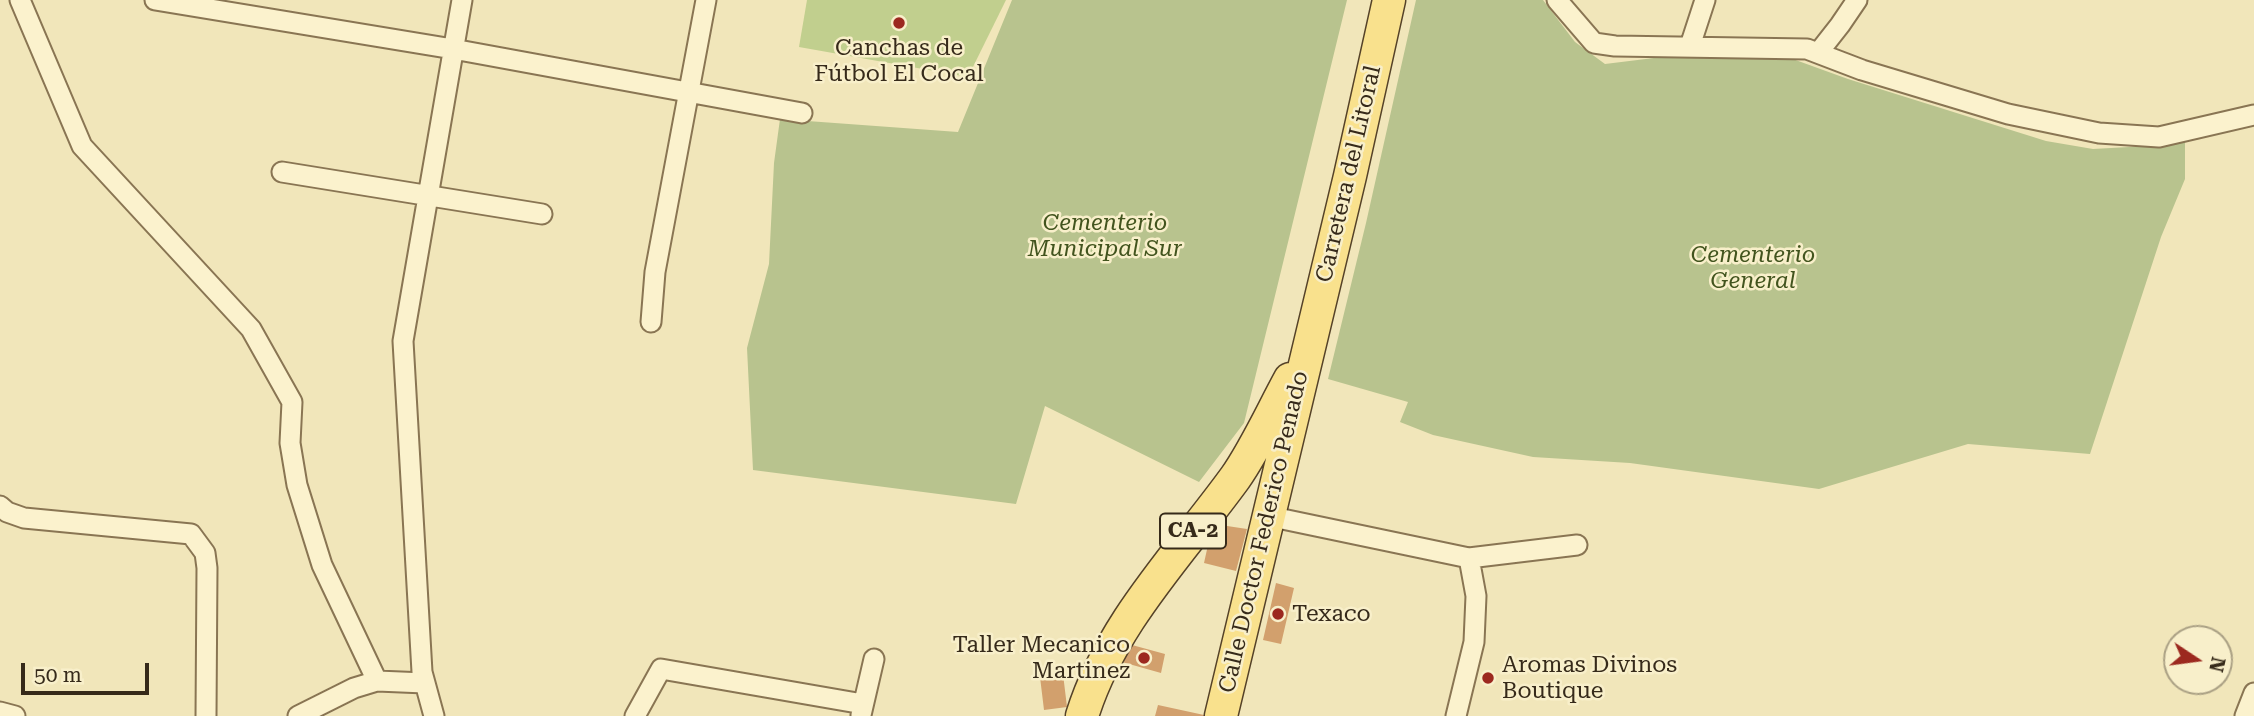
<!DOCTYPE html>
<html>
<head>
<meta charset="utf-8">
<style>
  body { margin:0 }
  #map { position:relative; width:2254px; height:716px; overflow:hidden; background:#f1e6ba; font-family:"Roboto Serif",serif }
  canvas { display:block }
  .north { position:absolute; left:2163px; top:625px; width:70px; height:70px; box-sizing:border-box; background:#f8efca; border:2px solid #aaa084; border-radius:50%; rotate:103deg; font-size:19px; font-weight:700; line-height:28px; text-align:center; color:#362a1a }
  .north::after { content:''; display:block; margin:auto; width:24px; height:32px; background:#9c291f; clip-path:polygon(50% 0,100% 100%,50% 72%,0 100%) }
  .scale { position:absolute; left:21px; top:663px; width:128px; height:32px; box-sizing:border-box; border:4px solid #362a1a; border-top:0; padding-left:9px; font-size:21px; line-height:24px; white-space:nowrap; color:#362a1a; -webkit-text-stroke:5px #f8efca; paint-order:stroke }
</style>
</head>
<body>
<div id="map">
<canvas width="2254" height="716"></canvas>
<div class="north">N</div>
<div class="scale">50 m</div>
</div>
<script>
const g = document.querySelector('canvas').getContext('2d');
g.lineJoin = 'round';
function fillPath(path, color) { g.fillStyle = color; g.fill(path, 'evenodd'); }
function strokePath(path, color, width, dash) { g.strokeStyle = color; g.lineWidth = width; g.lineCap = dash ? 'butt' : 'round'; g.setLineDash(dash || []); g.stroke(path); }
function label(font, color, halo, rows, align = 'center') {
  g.font = font + ' "Roboto Serif",serif'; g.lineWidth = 5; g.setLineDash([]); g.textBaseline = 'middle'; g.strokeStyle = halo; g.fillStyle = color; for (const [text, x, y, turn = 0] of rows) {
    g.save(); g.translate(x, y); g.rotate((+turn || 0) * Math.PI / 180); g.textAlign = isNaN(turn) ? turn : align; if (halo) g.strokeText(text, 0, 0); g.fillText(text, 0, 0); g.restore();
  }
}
fillPath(new Path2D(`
  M807,0H1006L968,77L799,47Z`), '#c1cf8e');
fillPath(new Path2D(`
  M1012,0H1347L1244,423L1199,482L1045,406L1016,504L753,470L747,348L769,264L774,163L780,119L958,132Z
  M1416,0H1543L1575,42L1605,64L1662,57L1790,58L1848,79L2046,141L2093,149L2147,146L2185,140V179L2161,237L2090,454L1968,444L1819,489L1630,463L1533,457L1433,435L1400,422L1408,402L1328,379L1366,223Z`), '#b8c38e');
fillPath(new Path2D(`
  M1214,524L1247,529L1236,571L1204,563L1210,536L1208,531Z
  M1276,583L1294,588L1281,644L1263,640Z
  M1132,645L1165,654L1161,673L1122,662Z
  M1063,674L1067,707L1044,710L1040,677Z
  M1158,705L1204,715V716H1155Z`), '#d2a06d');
const street = new Path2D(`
  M20,0L82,146L251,329L292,402L290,443L297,485L322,565L377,681
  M155,0L453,49L802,113
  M1557,0L1594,43L1615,46L1807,49L1862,70L2008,114L2099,133L2159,137L2254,115
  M1690,46L1705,0
  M1818,53L1840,25L1857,0
  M282,172L542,214
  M651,322L655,272L706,0
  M0,506L7,512L24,518L191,534L205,553L207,568L206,716
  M1268,516L1469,558L1577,545
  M0,712L15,716
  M861,715L874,659
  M298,716L354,688L377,681L425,683
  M434,716L422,672L403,341L462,0
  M635,716L661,669L863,704
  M1456,716L1474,642L1476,596L1469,558
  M2245,716L2254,693`);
const primary = new Path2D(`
  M1082,716C1111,623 1179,555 1235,478C1255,450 1273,410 1290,379
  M1221,716L1350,176L1389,0`);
strokePath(street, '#897553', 23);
strokePath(primary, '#554228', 35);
strokePath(street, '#fbf2cd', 19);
strokePath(primary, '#f9e18d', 32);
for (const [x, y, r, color] of [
  [899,23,7,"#9c291f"],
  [1278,614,7,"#9c291f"],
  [1144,658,7,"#9c291f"],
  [1488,678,7,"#9c291f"]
]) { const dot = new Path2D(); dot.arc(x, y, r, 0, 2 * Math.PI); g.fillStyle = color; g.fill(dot); strokePath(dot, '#f8efca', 2.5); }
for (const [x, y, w] of [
  [1193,531,66]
]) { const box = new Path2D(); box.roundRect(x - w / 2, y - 17.5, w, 35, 5); g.fillStyle = '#f8efca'; g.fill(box); strokePath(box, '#362a1a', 2); }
label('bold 21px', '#362a1a', null, [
  ["CA-2",1193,531]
]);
label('23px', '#362a1a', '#f8efca', [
  ["Canchas de",899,48,"center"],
  ["Fútbol El Cocal",899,74,"center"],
  ["Texaco",1292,614],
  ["Taller Mecanico",1130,645,"right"],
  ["Martinez",1130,671,"right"],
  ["Aromas Divinos",1502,665],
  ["Boutique",1502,691]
], 'left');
label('23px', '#362a1a', '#f8efca', [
  ["Carretera del Litoral",1349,174,-77],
  ["Calle Doctor Federico Penado",1264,532,-77]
]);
label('italic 23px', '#42541e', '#f8efca', [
  ["Cementerio",1105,223],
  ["Municipal Sur",1105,249],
  ["Cementerio",1753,255],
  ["General",1753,281]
]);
</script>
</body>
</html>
